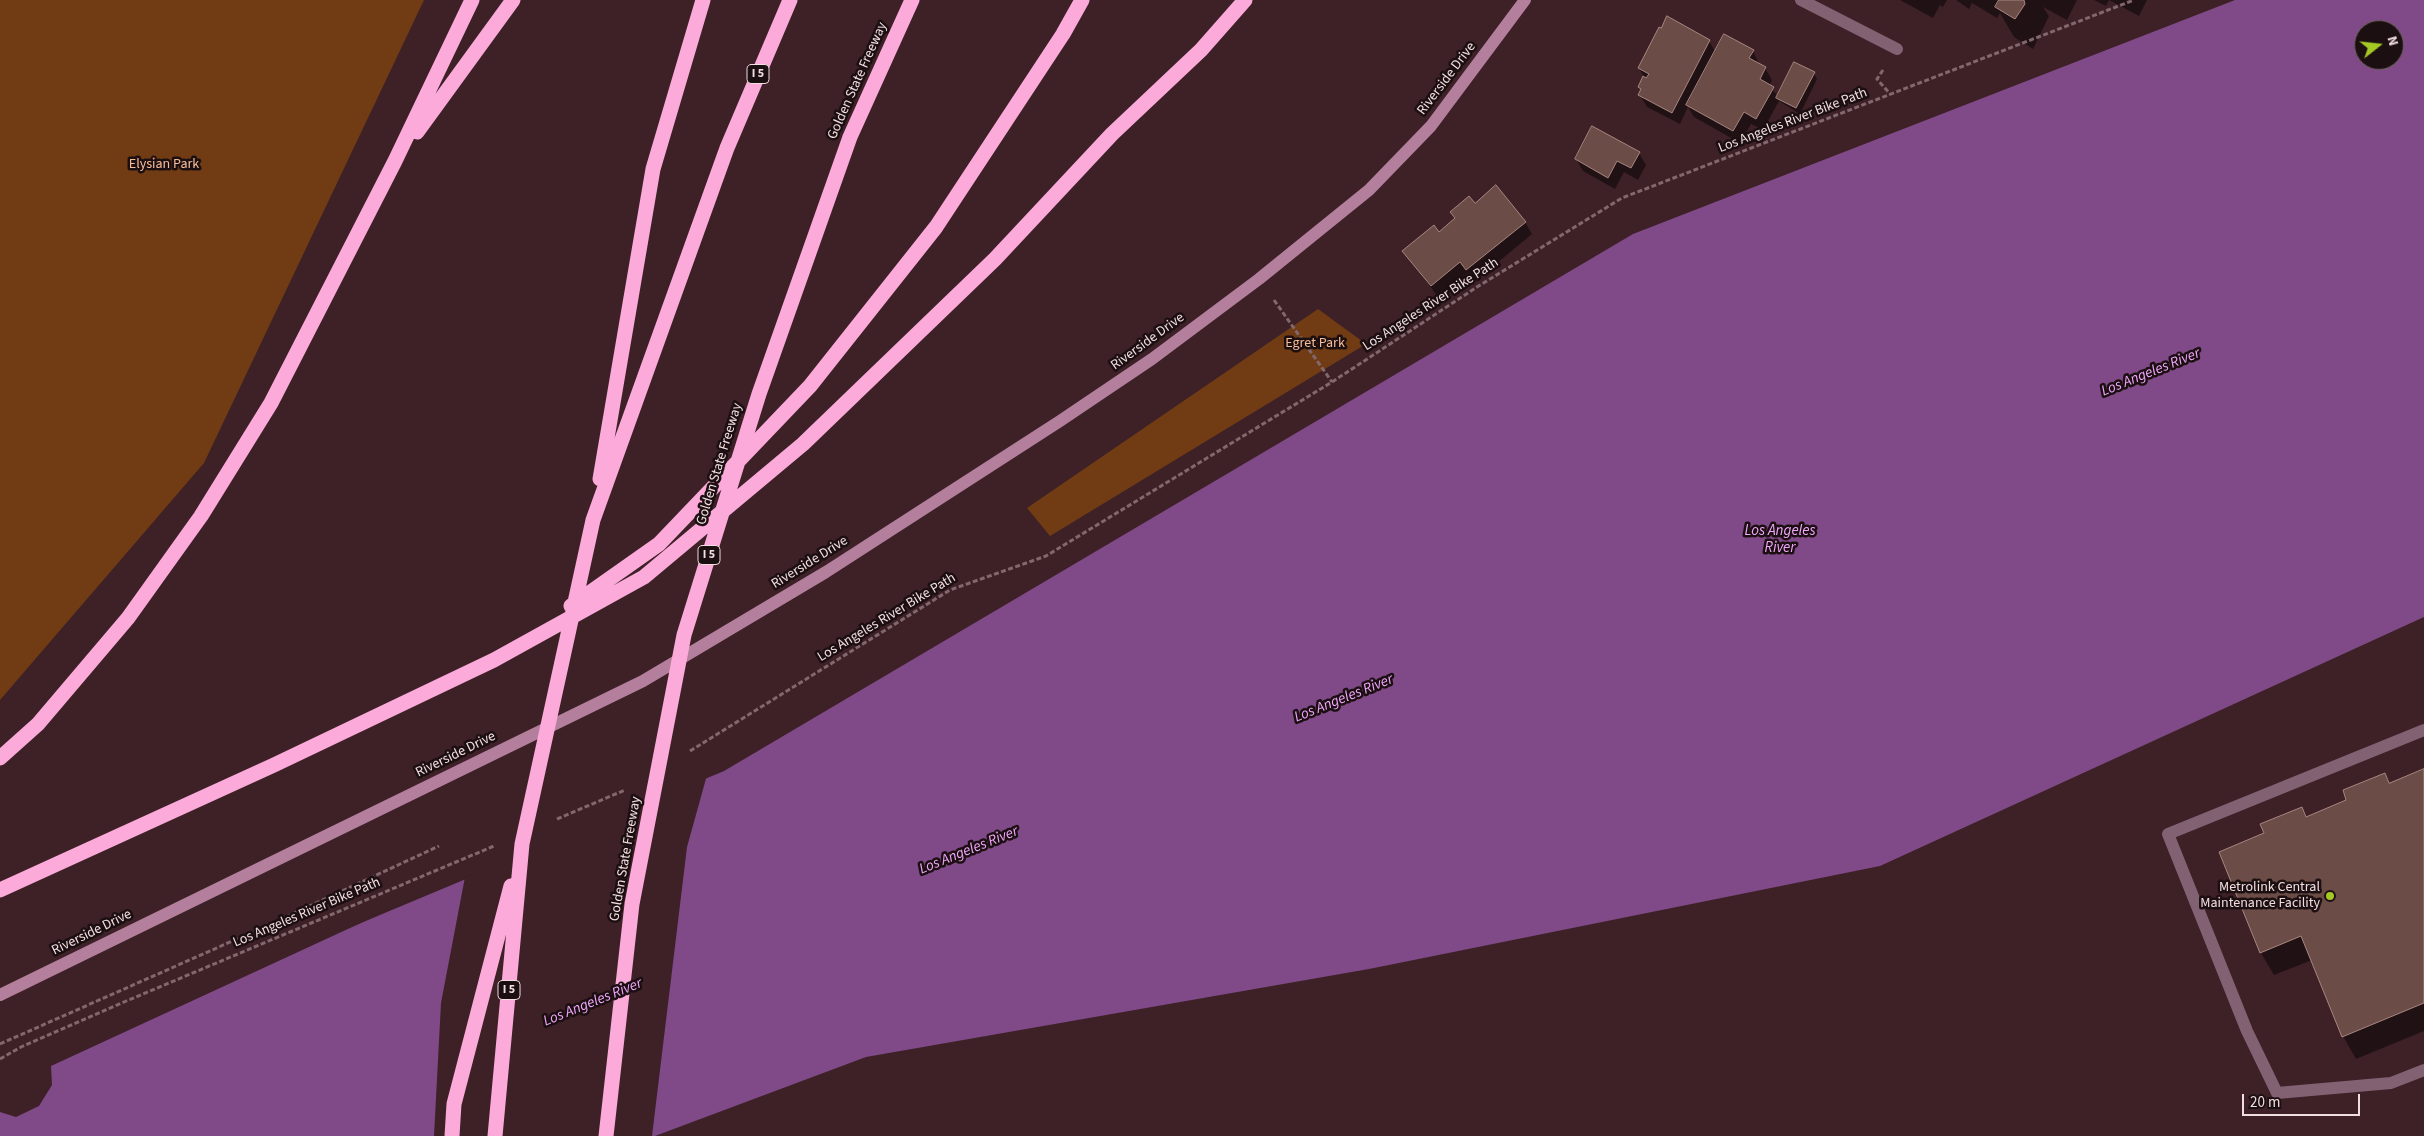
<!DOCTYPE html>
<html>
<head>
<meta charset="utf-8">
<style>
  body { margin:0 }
  #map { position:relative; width:2424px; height:1136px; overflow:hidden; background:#3d2127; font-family:"Source Sans 3",sans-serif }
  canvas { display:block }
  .north { position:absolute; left:2354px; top:20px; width:50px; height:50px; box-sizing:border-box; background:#1c0f11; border:1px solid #726264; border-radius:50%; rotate:74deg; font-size:14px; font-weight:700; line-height:20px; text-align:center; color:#f2dee1 }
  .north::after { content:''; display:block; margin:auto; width:18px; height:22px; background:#a4c824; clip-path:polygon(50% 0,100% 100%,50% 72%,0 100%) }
  .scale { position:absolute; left:2242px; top:1094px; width:118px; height:22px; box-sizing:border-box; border:2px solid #f2dee1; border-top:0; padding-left:6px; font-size:15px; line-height:18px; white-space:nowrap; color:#f2dee1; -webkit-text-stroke:4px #1c0f11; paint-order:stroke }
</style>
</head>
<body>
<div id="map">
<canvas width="2424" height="1136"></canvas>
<div class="north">N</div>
<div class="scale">20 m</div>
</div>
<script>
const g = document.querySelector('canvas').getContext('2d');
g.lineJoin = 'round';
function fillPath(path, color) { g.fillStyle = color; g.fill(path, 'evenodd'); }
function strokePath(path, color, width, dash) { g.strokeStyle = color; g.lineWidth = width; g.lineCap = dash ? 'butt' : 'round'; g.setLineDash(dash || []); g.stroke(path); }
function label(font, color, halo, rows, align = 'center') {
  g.font = font + ' "Source Sans 3",sans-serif'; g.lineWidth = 5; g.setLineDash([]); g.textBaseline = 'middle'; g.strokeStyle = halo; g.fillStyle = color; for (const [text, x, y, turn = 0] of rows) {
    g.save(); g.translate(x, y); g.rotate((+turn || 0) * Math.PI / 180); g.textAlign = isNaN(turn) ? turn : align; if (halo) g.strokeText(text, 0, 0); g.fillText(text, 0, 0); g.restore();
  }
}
fillPath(new Path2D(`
  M0,0H424L204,463L0,700Z
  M1318,309L1366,344L1050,536L1027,508Z`), '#713c14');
fillPath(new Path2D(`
  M2235,0H2424V617L1880,866L1369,969L866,1057L655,1136H0V1074L724,771L1633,234ZM2364,30H2394V60H2364Z`), '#7f4a87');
fillPath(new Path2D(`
  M707,775L687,847L652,1136H434L441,1003L465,877Z
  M428,892L51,1066L52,1085L39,1106L16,1117L0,1112V1072Z`), '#3d2127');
fillPath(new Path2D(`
  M1900,0H1947L1943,7L1940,5L1933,18Z
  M1956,0H2077L2067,20L2043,7L2049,16L2033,49L2014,37L2000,13L1997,18L1972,3L1969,9Z
  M2094,0H2109L2106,6Z
  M2109,0H2147L2139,16Z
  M1709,41L1716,53L1753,51L1759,64L1765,68L1772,80L1769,86L1778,96L1814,73L1817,79L1800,114L1779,101L1763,130L1751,124L1740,143L1694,117L1688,107L1680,124L1647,107L1640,95L1642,91L1639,87L1644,77L1639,68Z
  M1639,153L1646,165L1638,180L1624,172L1615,189L1583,171L1576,159Z
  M1475,205L1525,222L1532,234L1474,282L1468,273L1438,297L1404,251L1439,234Z
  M2424,771V1031L2356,1059L2343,1036L2312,960L2274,975L2261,953L2265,834L2301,808L2307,818Z`), '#0007');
const building = new Path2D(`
  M1999,0H2024L2025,4L2015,19L1995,7Z
  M1667,16L1710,40L1672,113L1638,95L1641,89L1638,87L1643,76L1646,78L1649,74L1638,68L1659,27L1661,28Z
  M1724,34L1754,50L1749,58L1766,67L1760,79L1774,87L1756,119L1744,112L1733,131L1686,105Z
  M1794,62L1815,72L1796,108L1776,98Z
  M1592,126L1640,152L1631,168L1617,161L1608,178L1575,159Z
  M1496,185L1526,222L1466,270L1460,262L1431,286L1402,251L1434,225L1439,232L1455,218L1450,212L1469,196L1475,203Z
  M2424,769V1003L2342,1037L2301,936L2260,953L2219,852L2264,833L2260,824L2302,807L2306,817L2346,800L2343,790L2385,773L2389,783Z`);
fillPath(building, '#6b4c46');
strokePath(building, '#a88680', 1);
strokePath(new Path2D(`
  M1883,70L1877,79L1891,95
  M1274,300L1332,382
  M690,751L950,590L1046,556L1332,382L1477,287L1622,198L2134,0
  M557,819L625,790
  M0,1044L273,923L439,846
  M0,1059L21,1047L124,1002L494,846`), '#81686d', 3, [5, 2.5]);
strokePath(new Path2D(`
  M2424,730L2168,834L2247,1031L2277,1093L2391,1083L2424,1070`), '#826173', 12);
strokePath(new Path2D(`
  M1801,0L1897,49`), '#826173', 12);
strokePath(new Path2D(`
  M0,995L643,681L826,572L1060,421L1152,359L1259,279L1369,190L1431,126L1525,0`), '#b37f9c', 12);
strokePath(new Path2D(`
  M417,132L513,0
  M600,479L653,169L703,0
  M571,606L659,544L810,386L936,227L1063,34L1082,0
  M0,758L38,724L128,618L201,516L271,403L395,161L472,0
  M0,890L274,765L494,660L644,577L803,444L995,259L1112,134L1201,50L1245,0
  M452,1136L454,1104L511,886
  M495,1136L522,844L593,520L727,148L790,0
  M606,1136L632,904L684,635L759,394L850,137L912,0`), '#fcaad9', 15);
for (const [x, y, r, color] of [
  [2330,896,5,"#a4c824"]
]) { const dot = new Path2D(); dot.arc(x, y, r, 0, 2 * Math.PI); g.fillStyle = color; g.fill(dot); strokePath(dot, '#1c0f11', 2); }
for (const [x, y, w] of [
  [758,74,22],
  [709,555,22],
  [509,990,22]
]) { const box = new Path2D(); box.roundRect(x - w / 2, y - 9.5, w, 19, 4); g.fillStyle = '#1c0f11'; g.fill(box); strokePath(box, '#f2dee1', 1); }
label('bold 12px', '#f2dee1', null, [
  ["I 5",758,74],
  ["I 5",709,555],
  ["I 5",509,990]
]);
label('14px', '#f2dee1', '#1c0f11', [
  ["Riverside Drive",1447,79,-53],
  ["Golden State Freeway",858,81,-66],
  ["Los Angeles River Bike Path",1793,121,-21],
  ["Los Angeles River Bike Path",1431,305,-33],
  ["Riverside Drive",1148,342,-36],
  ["Golden State Freeway",720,464,-73],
  ["Riverside Drive",810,563,-32],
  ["Los Angeles River Bike Path",887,618,-31],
  ["Riverside Drive",456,755,-26],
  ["Golden State Freeway",626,859,-80],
  ["Los Angeles River Bike Path",307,913,-23],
  ["Riverside Drive",92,933,-26]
]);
label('14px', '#f8bd97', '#1c0f11', [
  ["Elysian Park",164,165],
  ["Egret Park",1315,344]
]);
label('14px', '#f2dee1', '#1c0f11', [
  ["Metrolink Central",2320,888],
  ["Maintenance Facility",2320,904]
], 'right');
label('italic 15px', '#f1a7fd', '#1c0f11', [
  ["Los Angeles River",2151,373,-22],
  ["Los Angeles",1780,532],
  ["River",1780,549],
  ["Los Angeles River",1344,699,-22],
  ["Los Angeles River",969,851,-22],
  ["Los Angeles River",593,1003,-22]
]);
</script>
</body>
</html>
